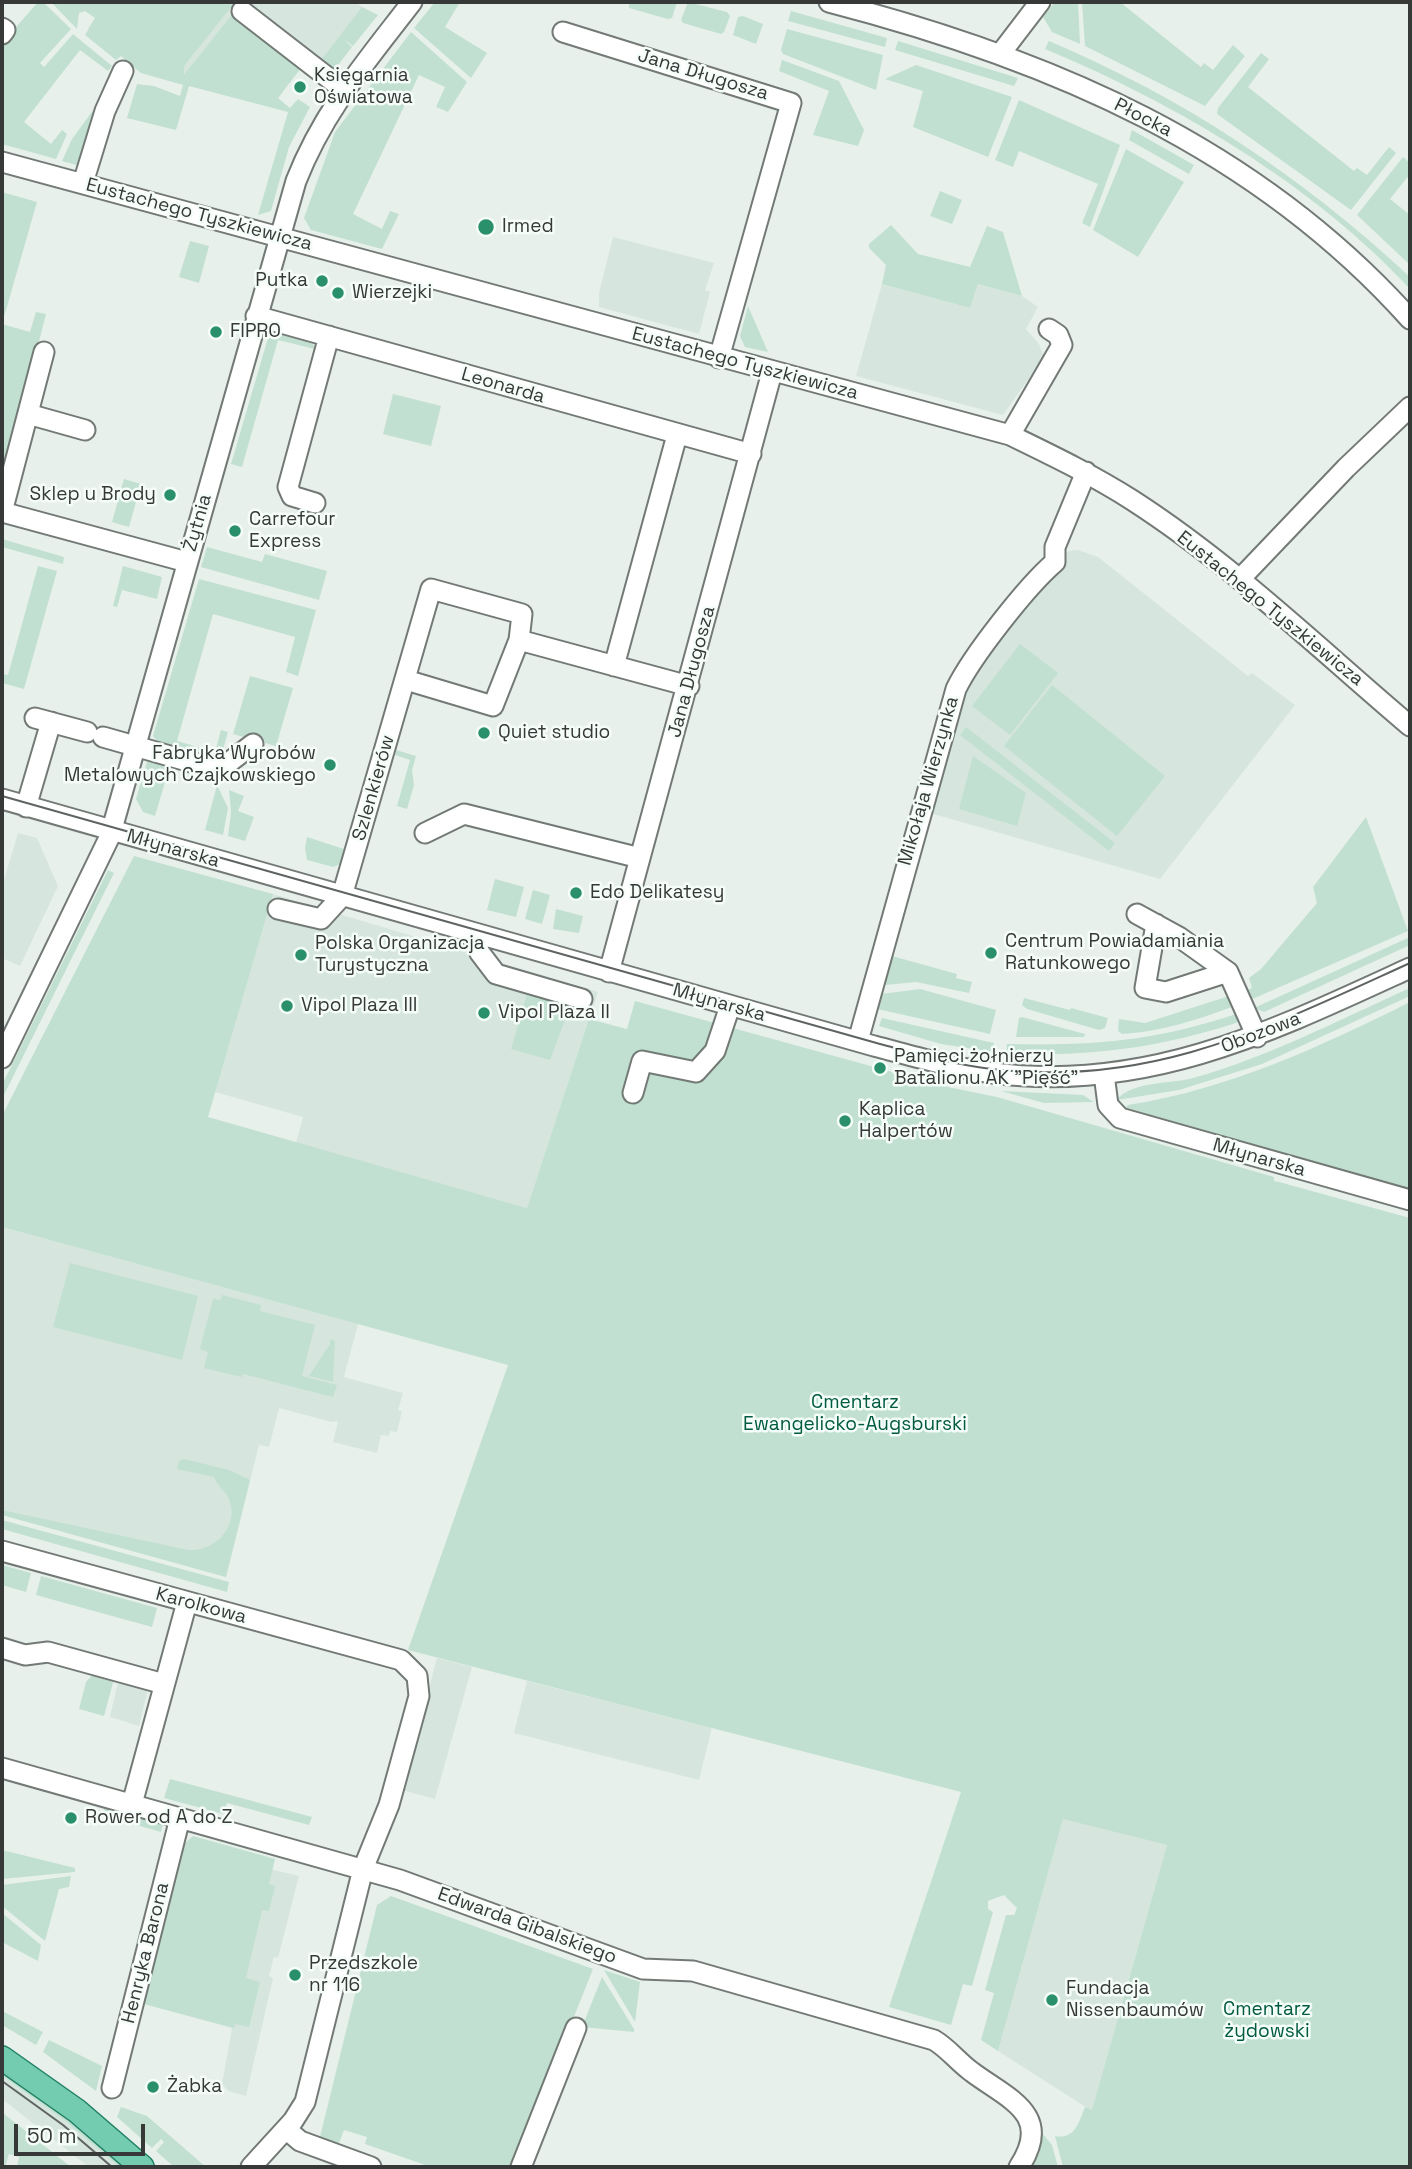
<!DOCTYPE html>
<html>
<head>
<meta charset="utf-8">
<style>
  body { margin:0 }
  #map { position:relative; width:1412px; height:2169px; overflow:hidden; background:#e8f0ec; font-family:"Space Grotesk",sans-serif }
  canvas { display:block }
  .frame { position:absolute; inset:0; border:4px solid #363938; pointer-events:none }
  .scale { position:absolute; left:14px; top:2124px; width:131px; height:32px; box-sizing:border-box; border:4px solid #363938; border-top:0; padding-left:9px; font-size:21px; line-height:24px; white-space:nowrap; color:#363938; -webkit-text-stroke:5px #f5fdf9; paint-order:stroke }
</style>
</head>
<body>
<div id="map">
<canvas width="1412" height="2169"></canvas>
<div class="frame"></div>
<div class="scale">50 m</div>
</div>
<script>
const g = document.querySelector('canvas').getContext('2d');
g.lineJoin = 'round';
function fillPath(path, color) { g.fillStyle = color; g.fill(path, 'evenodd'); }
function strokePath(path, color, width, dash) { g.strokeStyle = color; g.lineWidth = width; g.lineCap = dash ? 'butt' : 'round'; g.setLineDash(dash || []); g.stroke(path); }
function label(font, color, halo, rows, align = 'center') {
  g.font = font + ' "Space Grotesk",sans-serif'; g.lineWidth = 5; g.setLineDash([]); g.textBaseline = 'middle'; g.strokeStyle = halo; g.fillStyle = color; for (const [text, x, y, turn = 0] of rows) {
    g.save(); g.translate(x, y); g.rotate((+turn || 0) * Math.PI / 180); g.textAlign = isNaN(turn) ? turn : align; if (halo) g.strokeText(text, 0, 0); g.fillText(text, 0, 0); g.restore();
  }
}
fillPath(new Path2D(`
  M108,2H355L366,10L317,75L303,65L278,98L141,73L88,28Z
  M613,237L714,263L705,290L710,292L699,334L599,307V293Z
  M882,284L970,308L978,284L1022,296L1038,307L1026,329L1039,344L1044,357L1003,415L856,376Z
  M1078,550L1098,557L1248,676L1252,673L1295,705L1160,879L930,813L960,707L968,691L982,666L1068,551Z
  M18,833L37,838L58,886L20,966L2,958V887Z
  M273,894L598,992L527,1208L296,1143L303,1117L215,1092Z
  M2,1227L358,1324L344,1377L403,1393L398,1410L402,1411L397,1432L390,1431L389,1436L381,1435L377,1453L333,1442L338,1421L332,1422L279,1408L269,1447L259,1445L226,1577L2,1515Z
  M437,1658L472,1667L435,1799L402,1790Z
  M119,1677L149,1684L139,1726L110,1717Z
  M527,1681L712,1728L699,1780L514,1733Z
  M1063,1818L1167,1845L1092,2111L998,2051Z
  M183,1848L299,1876L278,1958L274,1957L269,1976L273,1978L246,2096L228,2091L222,2084L232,2028L144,2004Z
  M2,2076L64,2120L119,2167H89L2,2099Z`), '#d6e5de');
fillPath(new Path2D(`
  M38,2H43L71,29L40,63L44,67L73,34L112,66L108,71L80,50L24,122L51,144L62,130L67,134L56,159L2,144V43Z
  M51,2H235L184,66V75L234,12L304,64L278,98L290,108L298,99L310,107L289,147L271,211L258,215L288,112L189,86L176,130L127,118L137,84L154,86L180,96L183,85L141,73L121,56L116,60L85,35L95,18L85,11L79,13L77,29Z
  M435,2H460L445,27L487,53L471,78L414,28Z
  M629,2H677L672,18L668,19L629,8Z
  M688,2L727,12L730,16L724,32L721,34L683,23L681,20Z
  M1055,2H1078L1080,44L1052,32L1043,17Z
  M1082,2H1120L1201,67L1204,63L1213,70L1233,45L1245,56L1205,106L1085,46Z
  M362,7L378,15L353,46L344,39L352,47L332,73L274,29L277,25L322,59Z
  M791,11L887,38L885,47L788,21Z
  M743,16L763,24L756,44L733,35L738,17Z
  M787,29L883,55L876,90L783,54L781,50Z
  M411,32L467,82L448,112L436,107L445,87L419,75L353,214L382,229L390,211L399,214L382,249L311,230L304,218L335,132Z
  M898,41L1018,78L1014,86L895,50Z
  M1049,41C1184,98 1303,177 1410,277V289C1314,185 1175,103 1045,49Z
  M1261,53L1269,59L1248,87L1354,171L1357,168L1367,175L1389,147L1396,153L1351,210L1217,114L1218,108Z
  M782,60L839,81L864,130L858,146L813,135L829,91L779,71Z
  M916,65L1012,97L988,157L913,127L923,91L885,79Z
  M102,98L84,167L62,161L72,139Z
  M1019,100L1120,145L1090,227L1082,223L1098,184L1019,151L1013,167L995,160Z
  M1132,130L1194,165L1189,174L1129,140Z
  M1126,149L1184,182L1138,257L1093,230Z
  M1403,157L1410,163V174L1390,199L1410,215V265L1357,215Z
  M940,191L962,200L952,224L930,216Z
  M2,192L37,202L2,324L30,332L36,312L46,314L2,487Z
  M891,225L918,254L970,267L987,226L1003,232L1022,296L978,284L970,308L882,284L886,265L869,248V244Z
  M190,241L209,246L199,283L179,277Z
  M748,306L768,352L745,347L740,336Z
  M275,333L313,344L315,349L278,340L242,467L231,464L268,338Z
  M393,394L441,406L431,446L383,434Z
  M124,479L141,484L129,527L112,522Z
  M2,539L64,557L63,564L2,547Z
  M207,547L262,562L265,554L327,571L319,600L201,567Z
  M38,566L57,571L24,689L2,683V674L8,675Z
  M123,566L162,577L157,599L122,590L117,607L113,606Z
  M199,579L316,610L298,676L286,672L295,637L213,614L177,741L215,752L221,730L228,732L222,753L215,758L157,741L153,736Z
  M1020,644L1058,673L1010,735L972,706Z
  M250,676L293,688L276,746L233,734Z
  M1052,685L1165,776L1117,836L1004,746Z
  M966,727L1115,843L1109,851L960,735Z
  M396,750L416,756L412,770L414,785L407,809L397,806L410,760L395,755Z
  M973,756L1026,793L1017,826L959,809Z
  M155,760L170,765L155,816L143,812L136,799L147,762Z
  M217,785L228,808L223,835L205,830Z
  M229,790L244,796L238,811L254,817L245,841L228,836L231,812Z
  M1366,817L1408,931L1250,1000L1247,990L1252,988L1249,978L1261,969L1317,903L1313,887Z
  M307,837L350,851L347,861L333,867L307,860L305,848Z
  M134,856L273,894L208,1117L527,1208L589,1019L627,1029L635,1001L943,1086L997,1097L1274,1177V1181L1279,1182L1410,1218V2167H1063L1055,2136C1075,2140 1079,2122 1085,2107L1092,2110L1167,1845L1063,1819L998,2051L981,2040L994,1993L985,1990L1006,1915H1014L1017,1908L1004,1895L988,1901V1909L993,1912L972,1986L963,1984L951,2025L889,2007L961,1792L408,1650L508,1365L2,1227V1116Z
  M108,870L114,873L2,1099V1085Z
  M495,879L524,887L516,917L487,910Z
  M533,890L550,895L542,924L525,919Z
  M556,909L583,916L579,933L553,929Z
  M1410,937V945L1264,1012L1254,1008Z
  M892,956L957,974L956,978L972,982L969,993L916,982L885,985Z
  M1410,988V996L1262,1064L1179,1090L1117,1100C1131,1081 1171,1084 1193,1078C1268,1057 1339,1020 1410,988Z
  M920,989L996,1010L990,1034L877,1009L881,994Z
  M527,994L566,1005L568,1011L562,1009L559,1018L565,1020L550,1060L511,1049Z
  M1229,996L1232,1007C1196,1020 1160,1032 1122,1034L1118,1031L1119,1019L1145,1023Z
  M1024,998L1070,1010L1071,1008L1108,1018L1105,1028L1099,1030L1027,1009L1022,1005Z
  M1410,1002V1192L1123,1110L1128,1105C1229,1089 1320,1047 1410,1002Z
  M1239,1013L1241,1017L1236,1023C1154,1049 1092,1056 1006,1054L1007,1044C1095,1046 1155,1041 1239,1013Z
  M1022,1017L1085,1034L1084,1037H1016L1019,1018Z
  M882,1018L994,1043L993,1052L941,1044L879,1026Z
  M1001,1091L1083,1095L1094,1102L1044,1103Z
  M70,1263L198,1296L182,1360L53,1327Z
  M222,1295L261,1305L260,1311L315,1325L302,1376L337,1385L333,1397L243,1374L242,1377L204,1368L208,1352L200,1349L213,1299L221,1300Z
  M330,1339L335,1341L333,1382L309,1376L330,1344Z
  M184,1459L229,1470L250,1480L226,1577L2,1515V1510L188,1550C215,1552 240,1526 229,1499C225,1490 216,1484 214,1477L177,1469L179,1461Z
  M2,1520L229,1582L227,1592L2,1529Z
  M2,1565L31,1573L26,1592L2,1585Z
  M41,1576L157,1608L152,1627L36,1595Z
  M94,1673L114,1679L104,1716L79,1709L86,1682Z
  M170,1779L312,1817L309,1825L227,1803L223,1814L164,1798Z
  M105,1807L163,1823L161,1832L102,1815Z
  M193,1836L275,1859L269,1884L275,1886L269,1911L262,1910L246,1978L260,1982L249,2027L235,2024L234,2028L144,2004L184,1844Z
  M2,1850L75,1868V1872L2,1879Z
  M71,1876L69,1887L59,1889L45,1941L2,1906V1885Z
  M391,1896L593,1969L514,2167H431L365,2144L367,2137L344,2130L337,2148L319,2141L377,1905Z
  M2,1913L41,1945L38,1961L2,1942Z
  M604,1970L640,1982L635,2022Z
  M602,1977L634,2029V2032L582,2027Z
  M2,2011L43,2032L36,2045L2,2025Z
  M49,2040L102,2066L96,2091L43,2052Z
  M2,2072L66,2118L124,2167H119L64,2120L2,2076Z
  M121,2107L147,2116L206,2167H174L156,2151L164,2142L161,2139L152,2148L117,2117Z
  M3,2113L71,2167H17L19,2157L9,2154L5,2167L2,2163Z
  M1042,2133L1052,2145L1058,2167H1031L1039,2153Z`), '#c1e0d1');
const minor = new Path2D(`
  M829,2C1049,59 1255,146 1410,319
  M242,11L344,90
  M2,28L5,30L2,34
  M563,32L791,103L719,358
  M1001,53L1040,2
  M2,162L1010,435C1051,455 1093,475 1132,500C1233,565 1319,649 1410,726
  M83,183L105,111L123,71
  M256,316L751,454
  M28,414L85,430
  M1010,435L1062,345L1058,335L1049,329
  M315,503L292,496L288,487L329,336
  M2,512L187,562
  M2,512L44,352
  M1240,579L1346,468L1410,407
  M614,666L677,435
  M406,680L493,706L519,640
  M35,718L87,732
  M103,737L219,770L253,744
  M2,799L874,1046C913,1056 953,1068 993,1073C1147,1093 1275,1030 1410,968
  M26,807L51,722
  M425,833L464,814L640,858
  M278,909L321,919L342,896L431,589L522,614L519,640L689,686
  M1137,914L1179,937L1228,972L1257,1037
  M1156,924L1145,988L1166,992L1228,972
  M471,933L480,953L496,974L582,999
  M609,972L772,372
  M858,1041L956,689C972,656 1027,586 1055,562V547L1086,472
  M2,1058L110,836L296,181C324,110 366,62 412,2
  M1104,1074L1108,1105L1120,1118L1410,1200
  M633,1093L642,1061L696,1072L715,1051L730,1006
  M2,1551L401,1660L417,1676L419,1696L389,1805L363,1869L305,2102L293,2121L251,2167
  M2,1648L25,1655L48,1652L164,1684
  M2,1768L400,1880L643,1969L693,1971L934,2040C949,2049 958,2062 972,2072C1008,2099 1054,2114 1019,2167
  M132,1804L187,1602
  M112,2088L180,1818
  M286,2129L300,2141L371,2167
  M521,2167L576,2028`);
const major = new Path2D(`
  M2,2058L77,2111L142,2167`);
strokePath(minor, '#737a76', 23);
strokePath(major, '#218164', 26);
strokePath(minor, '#fff', 19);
strokePath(major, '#73cbb0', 23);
strokePath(new Path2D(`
  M2,796L880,1044C914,1053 948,1063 984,1068C1147,1090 1267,1028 1410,963
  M2,2081L63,2125L112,2167`), '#5f6462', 2);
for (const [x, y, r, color] of [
  [300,87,7,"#2a906c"],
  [486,227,9,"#2a906c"],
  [322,281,7,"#2a906c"],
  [338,293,7,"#2a906c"],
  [216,332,7,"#2a906c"],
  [170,495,7,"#2a906c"],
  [235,531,7,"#2a906c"],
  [484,733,7,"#2a906c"],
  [330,765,7,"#2a906c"],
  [576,893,7,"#2a906c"],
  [991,953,7,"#2a906c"],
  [301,955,7,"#2a906c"],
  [287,1006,7,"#2a906c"],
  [484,1013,7,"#2a906c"],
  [880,1068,7,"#2a906c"],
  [845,1121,7,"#2a906c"],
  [71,1818,7,"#2a906c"],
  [295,1975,7,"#2a906c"],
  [1052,2000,7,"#2a906c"],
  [153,2087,7,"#2a906c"]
]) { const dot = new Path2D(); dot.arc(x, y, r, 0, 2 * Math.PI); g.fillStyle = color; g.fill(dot); strokePath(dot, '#f5fdf9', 2.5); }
label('19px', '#363938', '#f5fdf9', [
  ["Jana Długosza",703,75,17],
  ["Płocka",1143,118,27],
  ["Eustachego Tyszkiewicza",199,215,15],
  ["Eustachego Tyszkiewicza",745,364,15],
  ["Leonarda",503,386,16],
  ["Żytnia",198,523,-74],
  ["Eustachego Tyszkiewicza",1270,609,39],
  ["Jana Długosza",692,672,-75],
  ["Mikołaja Wierzynka",929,781,-74],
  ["Szlenkierów",374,788,-74],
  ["Młynarska",173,849,16],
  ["Młynarska",719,1003,16],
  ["Obozowa",1261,1033,-21],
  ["Młynarska",1259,1158,16],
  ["Karolkowa",201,1606,15],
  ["Edwarda Gibalskiego",527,1926,20],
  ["Henryka Barona",146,1953,-76]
]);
label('19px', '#363938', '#f5fdf9', [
  ["Księgarnia",314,76],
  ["Oświatowa",314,98],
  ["Irmed",502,227],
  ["Putka",308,281,"right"],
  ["Wierzejki",352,293],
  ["FIPRO",230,332],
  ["Sklep u Brody",156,495,"right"],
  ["Carrefour",249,520],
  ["Express",249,542],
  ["Quiet studio",498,733],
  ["Fabryka Wyrobów",316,754,"right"],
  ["Metalowych Czajkowskiego",316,776,"right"],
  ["Edo Delikatesy",590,893],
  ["Centrum Powiadamiania",1005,942],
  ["Ratunkowego",1005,964],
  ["Polska Organizacja",315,944],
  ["Turystyczna",315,966],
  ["Vipol Plaza III",301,1006],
  ["Vipol Plaza II",498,1013],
  ["Pamięci żołnierzy",894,1057],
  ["Batalionu AK \"Pięść\"",894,1079],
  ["Kaplica",859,1110],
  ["Halpertów",859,1132],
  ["Rower od A do Z",85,1818],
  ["Przedszkole",309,1964],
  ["nr 116",309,1986],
  ["Fundacja",1066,1989],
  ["Nissenbaumów",1066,2011],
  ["Żabka",167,2087]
], 'left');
label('19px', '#005a40', '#f5fdf9', [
  ["Cmentarz",855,1403],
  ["Ewangelicko-Augsburski",855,1425],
  ["Cmentarz",1267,2010],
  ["żydowski",1267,2032]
]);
</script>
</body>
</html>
